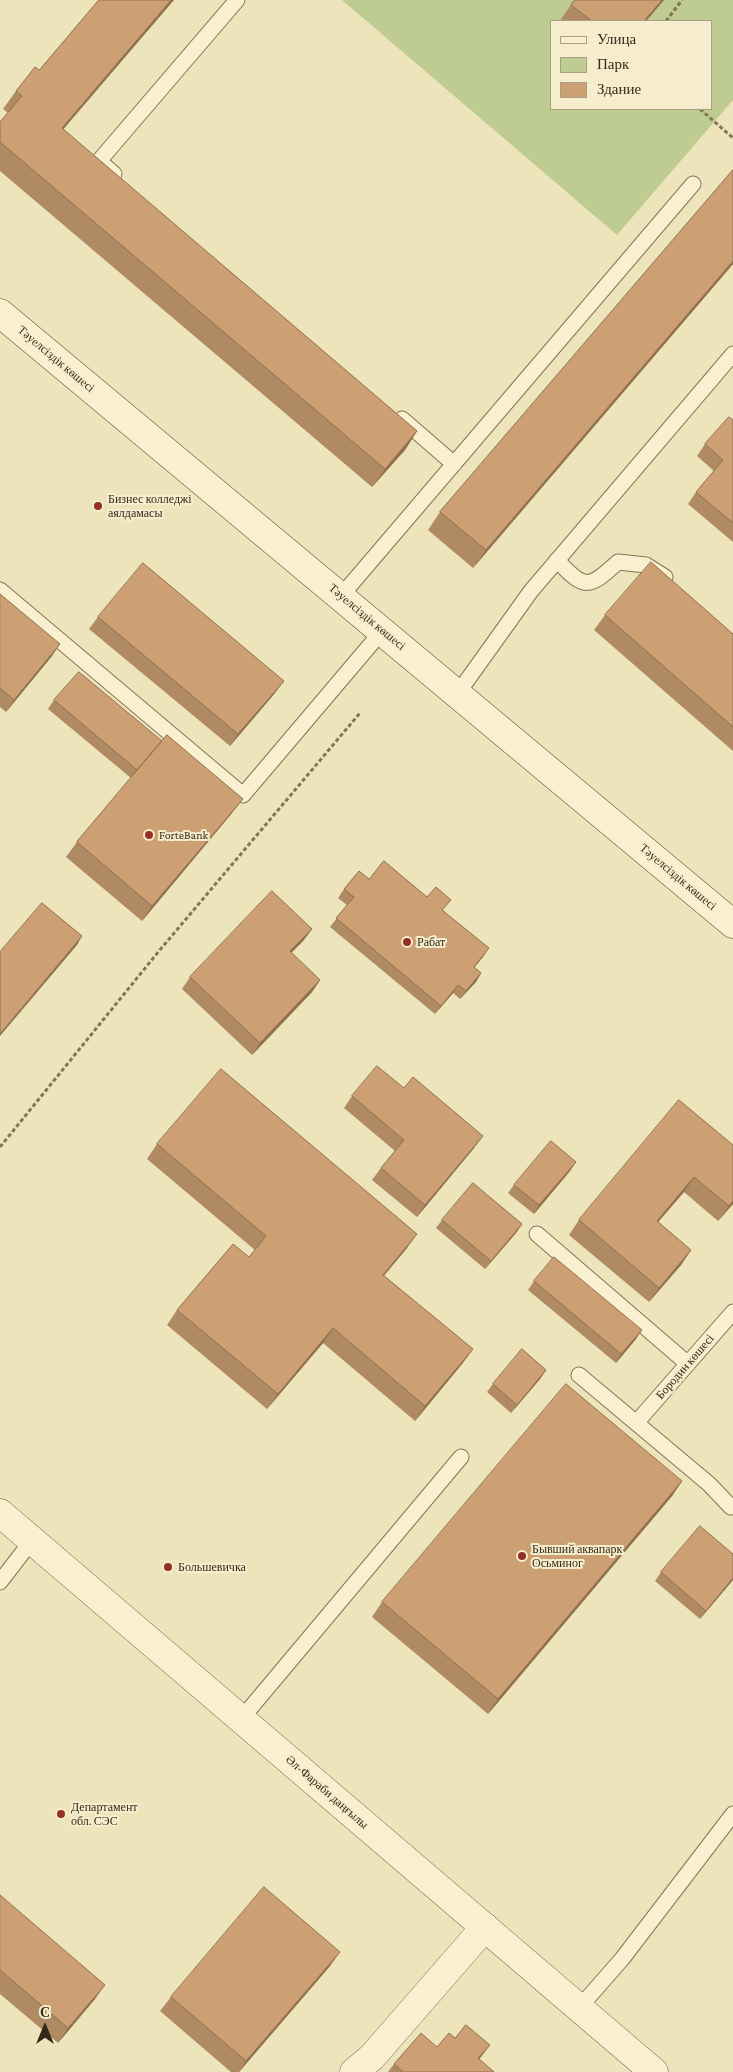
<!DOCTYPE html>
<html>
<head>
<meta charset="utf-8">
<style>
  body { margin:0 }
  #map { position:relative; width:733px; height:2072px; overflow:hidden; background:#ede4bc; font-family:"Crimson Pro",serif }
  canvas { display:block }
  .legend { position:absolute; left:550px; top:20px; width:162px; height:90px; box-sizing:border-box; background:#f5edcc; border:1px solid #a89f85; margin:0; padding:6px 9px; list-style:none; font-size:15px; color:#342a1b }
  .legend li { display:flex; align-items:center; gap:10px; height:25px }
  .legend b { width:25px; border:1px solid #a89f85 }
  .north { position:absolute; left:20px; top:2002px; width:50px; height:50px; -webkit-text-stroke:4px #f5edcc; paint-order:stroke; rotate:0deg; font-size:14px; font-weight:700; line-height:20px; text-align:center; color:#342a1b }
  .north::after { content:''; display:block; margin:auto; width:18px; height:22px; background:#342a1b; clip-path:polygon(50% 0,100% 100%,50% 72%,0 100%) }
</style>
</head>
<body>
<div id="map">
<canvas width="733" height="2072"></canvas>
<ul class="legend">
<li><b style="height:6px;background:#f9f0cf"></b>Улица</li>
<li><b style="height:14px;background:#becb91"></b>Парк</li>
<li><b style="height:14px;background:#cca072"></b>Здание</li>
</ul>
<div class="north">С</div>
</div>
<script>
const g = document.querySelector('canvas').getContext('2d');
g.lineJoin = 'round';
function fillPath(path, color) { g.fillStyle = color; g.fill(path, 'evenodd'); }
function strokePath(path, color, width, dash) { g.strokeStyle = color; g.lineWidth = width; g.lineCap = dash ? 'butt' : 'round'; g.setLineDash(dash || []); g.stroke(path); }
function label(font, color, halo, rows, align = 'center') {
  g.font = font + ' "Crimson Pro",serif'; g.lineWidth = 4; g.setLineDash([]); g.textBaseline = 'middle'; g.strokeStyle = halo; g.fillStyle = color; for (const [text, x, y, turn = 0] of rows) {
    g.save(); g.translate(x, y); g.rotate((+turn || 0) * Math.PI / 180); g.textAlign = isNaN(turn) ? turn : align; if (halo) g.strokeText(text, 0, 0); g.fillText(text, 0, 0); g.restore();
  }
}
fillPath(new Path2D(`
  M342,0H733V100L617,235ZM552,21H712V109H552Z`), '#becb91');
const lane = new Path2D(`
  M114,174L99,161L237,0
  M402,419L454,464
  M557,560C585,591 589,588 618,562L646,565L665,577
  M0,590L243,795L383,630
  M341,596L693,184
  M458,693L531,591L733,354
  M537,1234L688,1364
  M579,1375L709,1484L731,1507
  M636,1423L733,1312
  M0,1582L33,1539
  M242,1718L461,1457
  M579,2008L622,1959L733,1814`);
const street = new Path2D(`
  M354,2072L372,2057L485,1927`);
const secondary = new Path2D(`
  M0,313L733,924
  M0,1513L654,2072`);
strokePath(lane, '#857456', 17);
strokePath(street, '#857456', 29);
strokePath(secondary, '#665539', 29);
strokePath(new Path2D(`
  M666,21L682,0
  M700,109L733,138
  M0,1147L159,951L360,713`), '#857456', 3, [4, 2.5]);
strokePath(lane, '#f9f0cf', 15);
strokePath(street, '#f9f0cf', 28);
strokePath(secondary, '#f9f0cf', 28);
fillPath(new Path2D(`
  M664,0L646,21H563L561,19L571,5Z
  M16,91L63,130L417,431L405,450L372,487L0,171V122L8,113L3,109Z
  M733,170V264L473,568L428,530L440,512Z
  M733,420V542L688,504L696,492L714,471L697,456L705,444Z
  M0,594L52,656L6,712L0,707Z
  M605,615L733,634V751L594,630Z
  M98,617L275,693L230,746L89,629Z
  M54,700L232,813L142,921L66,857L77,842L131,778L48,709Z
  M369,879L443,910L483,957L474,967L481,973L476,982L460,999L453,993L435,1014L330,927L347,905L338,898L344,889Z
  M312,929L303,941L291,953L320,980L312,992L252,1055L182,989L190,977Z
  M352,1096L474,1148L417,1217L372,1180L381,1168L395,1151L344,1108Z
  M157,1144L407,1248L384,1276L473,1349L462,1364L415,1421L323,1343L267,1409L167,1325L177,1310L249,1257L255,1250L147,1159Z
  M733,1145V1204L718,1221L684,1192L658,1222L691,1250L681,1265L649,1302L569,1235L579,1220Z
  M570,1171L534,1214L508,1193L514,1185Z
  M442,1220L522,1224L516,1233L485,1269L436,1228Z
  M534,1281L636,1339L616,1363L528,1290Z
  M546,1370L540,1379L511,1413L487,1392L493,1384Z
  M682,1481L672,1496L488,1714L372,1617L382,1602Z
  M661,1572L733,1580L700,1619L655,1581Z
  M0,1895L95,1999L58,2043L0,1994Z
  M330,1966L239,2072H231L160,2011L171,1997Z
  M437,2047L479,2059L494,2072H388L394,2064Z`), '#af8a62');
fillPath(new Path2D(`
  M171,0H174L49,146L62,128Z
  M662,0H664L646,21H644Z
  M733,261V264L473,568L486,550Z
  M417,431L405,450L372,487L385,469Z
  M60,644L52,656L6,712L14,700Z
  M284,681L275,693L230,746L238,734Z
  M243,799L232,813L142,921L152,906Z
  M312,929L303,941L281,963L290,951Z
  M82,936L77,945L0,1036V1034Z
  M489,948L483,957L468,975L474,967Z
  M481,973L476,982L460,999L466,991Z
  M320,980L312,992L252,1055L260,1043Z
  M458,985L453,993L435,1014L441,1006Z
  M483,1136L474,1148L417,1217L425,1205Z
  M576,1162L570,1171L534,1214L539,1205Z
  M694,1177L684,1192L646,1236L657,1221Z
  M733,1201V1204L718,1221L729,1206Z
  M522,1224L516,1233L485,1269L491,1261Z
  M417,1234L407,1248L372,1289L383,1275Z
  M691,1250L681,1265L649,1302L659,1288Z
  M333,1328L323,1343L267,1409L278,1394Z
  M642,1330L636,1339L616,1363L621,1354Z
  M473,1349L462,1364L415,1421L425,1406Z
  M546,1370L540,1379L511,1413L517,1405Z
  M682,1481L672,1496L488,1714L498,1699Z
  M733,1578V1580L700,1619L706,1611Z
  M340,1952L330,1966L239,2072L246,2061Z
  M105,1985L95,1999L58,2043L68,2028Z
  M490,2045L481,2057L470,2070L478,2058Z`), '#8f7050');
const building = new Path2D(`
  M99,0H171L62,128L417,431L385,469L0,142V122L22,96L16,91L35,67L39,70Z
  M575,0H662L644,21H592L571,5Z
  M733,170V261L486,550L440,512Z
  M729,417L733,420V523L696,492L723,460L705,444Z
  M651,562L733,634V727L605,615Z
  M143,563L284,681L238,734L98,617Z
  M0,594L60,644L14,700L0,688Z
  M79,672L162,741L137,770L54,700Z
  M167,735L243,799L152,906L77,842Z
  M384,861L427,897L436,887L451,900L442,910L489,948L474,967L481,973L466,991L458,985L441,1006L336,918L354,897L344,889L359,871L369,879Z
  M272,891L312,929L290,951L320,980L260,1043L190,977Z
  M42,903L82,936L0,1034V952Z
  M377,1066L404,1088L413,1077L483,1136L425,1205L381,1168L404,1140L352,1096Z
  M221,1069L417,1234L383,1275L473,1349L425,1406L333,1328L278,1394L177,1310L233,1244L249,1257L266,1236L157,1144Z
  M679,1100L733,1145V1201L729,1206L694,1177L657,1221L691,1250L659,1288L579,1220Z
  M551,1141L576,1162L539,1205L514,1185Z
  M473,1183L522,1224L491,1261L442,1220Z
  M554,1257L642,1330L621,1354L534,1281Z
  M522,1349L546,1370L517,1405L493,1384Z
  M566,1384L682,1481L498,1699L382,1602Z
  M700,1526L733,1554V1578L706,1611L661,1572Z
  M264,1887L340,1952L246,2061L171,1997Z
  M0,1895L105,1985L68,2028L0,1970Z
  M466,2025L490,2045L478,2058L494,2072H403L394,2064L421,2033L437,2047L449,2033L455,2038Z`);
fillPath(building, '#cca072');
strokePath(building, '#8f7050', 1);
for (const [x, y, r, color] of [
  [98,506,5,"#943026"],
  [149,835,5,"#943026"],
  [407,942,5,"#943026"],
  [522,1556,5,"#943026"],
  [168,1567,5,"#943026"],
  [61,1814,5,"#943026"]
]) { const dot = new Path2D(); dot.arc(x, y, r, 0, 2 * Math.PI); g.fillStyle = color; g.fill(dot); strokePath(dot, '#f5edcc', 2); }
label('12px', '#342a1b', '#f5edcc', [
  ["Тәуелсіздік көшесі",56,359,40],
  ["Тәуелсіздік көшесі",367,617,40],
  ["Тәуелсіздік көшесі",678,877,40],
  ["Бородин көшесі",685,1367,-49],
  ["Әл-Фараби даңғылы",327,1792,41]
]);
label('12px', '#342a1b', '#f5edcc', [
  ["Бизнес колледжі",108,499],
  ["аялдамасы",108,513],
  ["ForteBank",159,835],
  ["Рабат",417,942],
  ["Бывший аквапарк",532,1549],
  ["Осьминог",532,1563],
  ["Большевичка",178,1567],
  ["Департамент",71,1807],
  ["обл. СЭС",71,1821]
], 'left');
</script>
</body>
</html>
